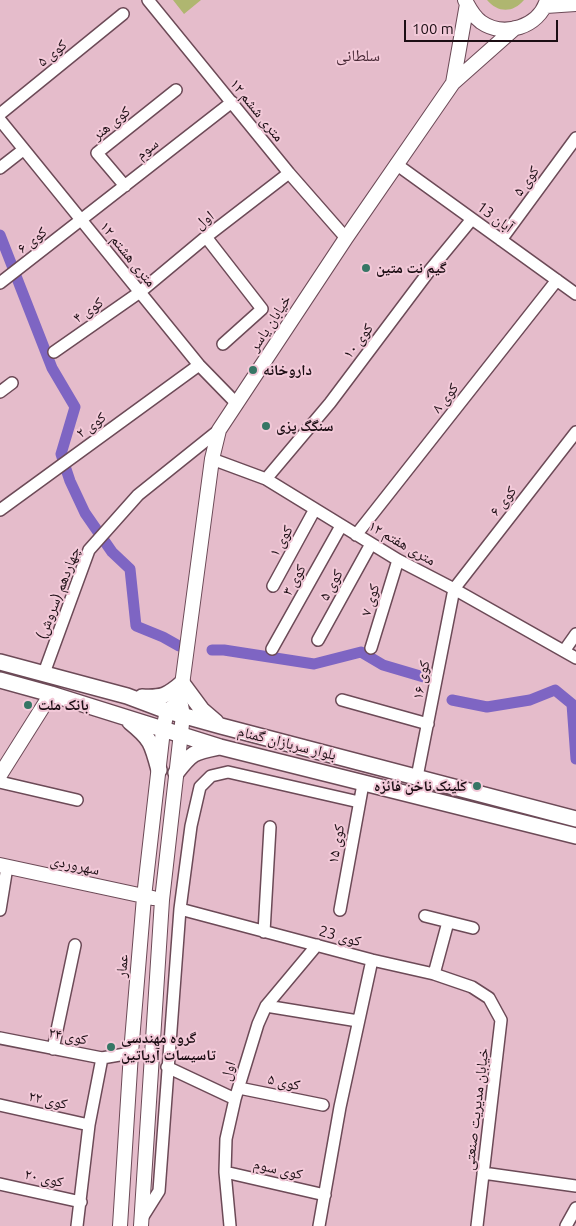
<!DOCTYPE html>
<html>
<head>
<meta charset="utf-8">
<style>
  body { margin:0 }
  #map { position:relative; width:576px; height:1226px; overflow:hidden; background:#e5bccb; font-family:Ubuntu,sans-serif }
  canvas { display:block }
  .scale { position:absolute; left:404px; top:20px; width:154px; height:22px; box-sizing:border-box; border:2px solid #1c0e14; border-top:0; padding-left:6px; font-size:15px; line-height:18px; white-space:nowrap; color:#1c0e14; -webkit-text-stroke:4px #f2c9d8; paint-order:stroke }
</style>
</head>
<body>
<div id="map">
<canvas width="576" height="1226"></canvas>
<div class="scale">100 m</div>
</div>
<script>
const g = document.querySelector('canvas').getContext('2d');
g.lineJoin = 'round';
function fillPath(path, color) { g.fillStyle = color; g.fill(path, 'evenodd'); }
function strokePath(path, color, width, dash) { g.strokeStyle = color; g.lineWidth = width; g.lineCap = dash ? 'butt' : 'round'; g.setLineDash(dash || []); g.stroke(path); }
function label(font, color, halo, rows, align = 'center') {
  g.font = font + ' Ubuntu,"Noto Naskh Arabic",sans-serif'; g.lineWidth = 4; g.setLineDash([]); g.textBaseline = 'middle'; g.strokeStyle = halo; g.fillStyle = color; for (const [text, x, y, turn = 0] of rows) {
    g.save(); g.translate(x, y); g.rotate((+turn || 0) * Math.PI / 180); g.textAlign = isNaN(turn) ? turn : align; if (halo) g.strokeText(text, 0, 0); g.fillText(text, 0, 0); g.restore();
  }
}
fillPath(new Path2D(`
  M173,0H201L184,14Z
  M487,0H524C513,13 498,13 487,0Z`), '#afb670');
strokePath(new Path2D(`
  M0,235L52,368L75,407L61,454L70,481L85,513L112,552L130,569L136,626L163,637L179,646
  M212,650H224L314,664L361,652L383,665L427,678
  M452,700L487,707L530,700L555,690L572,704L576,759`), '#7e65c3', 11);
const minor = new Path2D(`
  M148,0L289,173L346,238
  M0,114L123,14
  M0,120L199,365L237,404
  M396,164L576,294
  M0,168L23,150
  M125,186L97,153L176,90
  M206,237L262,309L223,344
  M501,240L576,138
  M0,283L232,102
  M54,352L140,292L206,237L289,173
  M0,392L12,383
  M212,459L266,479L398,560L454,589L576,658
  M266,479L330,403L430,270L472,219
  M0,510L199,365
  M356,535L557,280
  M273,586L315,509
  M318,640L371,544
  M371,648L398,560
  M272,649L341,526
  M564,651L576,634
  M44,673L89,550L138,495L219,430
  M342,700L428,724
  M417,777L454,589L576,432
  M0,782L77,800
  M180,909L372,960L434,974L472,987L489,998L501,1020L477,1226
  M0,910L7,867
  M340,910L363,784
  M425,916L473,928
  M264,932L270,827
  M434,974L448,922
  M266,1006L358,1021
  M0,1038L102,1058L131,1053
  M53,1049L75,945
  M167,1067L235,1099
  M239,1088L323,1105
  M0,1105L89,1125
  M225,1172L325,1195
  M483,1173L576,1186
  M0,1184L81,1202
  M142,1218L159,1191L180,909L191,826L200,787L211,776L228,772L359,802
  M77,1226L89,1125L102,1058
  M230,1226L225,1172L226,1139L235,1099L258,1024L266,1006L317,945
  M319,1226L340,1107L372,960
  M566,1226L576,1208`);
const tertiary = new Path2D(`
  M465,0C469,8 473,16 481,22C504,38 539,27 547,0
  M546,6L576,4
  M453,83L467,4
  M0,775L51,694
  M0,865L153,898
  M120,1226L131,1053L144,897L163,730L167,711L176,704
  M141,1226L162,900L183,715L180,700L212,459L219,430L346,238L453,83L515,28`);
const secondary = new Path2D(`
  M0,662L127,696L167,711L221,726L576,819
  M0,680L51,694L220,747L576,836
  M142,697C162,698 167,696 182,683L202,710L216,722
  M130,722C151,739 152,743 159,770
  M176,773C192,752 194,752 219,747`);
strokePath(minor, '#6c4a57', 14);
strokePath(tertiary, '#6c4a57', 16);
strokePath(secondary, '#6c4a57', 18);
strokePath(minor, '#fff', 11);
strokePath(tertiary, '#fff', 14);
strokePath(secondary, '#fff', 15);
for (const [x, y, r, color] of [
  [366,268,5,"#367665"],
  [253,370,5,"#367665"],
  [266,426,5,"#367665"],
  [28,705,5,"#367665"],
  [477,786,5,"#367665"],
  [111,1047,5,"#367665"]
]) { const dot = new Path2D(); dot.arc(x, y, r, 0, 2 * Math.PI); g.fillStyle = color; g.fill(dot); strokePath(dot, '#f2c9d8', 2); }
label('15px', '#1c0e14', '#f2c9d8', [
  ["کوی ۵",52,53,-39],
  ["۱۲ متری ششم",257,110,51],
  ["کوی هنر",111,123,-39],
  ["سوم",147,149,-38],
  ["کوی ۵",526,181,-54],
  ["13 آبان",495,217,36],
  ["اول",204,220,-38],
  ["کوی ۶",32,240,-38],
  ["۱۲ متری هشتم",128,254,51],
  ["کوی ۴",88,310,-35],
  ["خیابان یاسر",270,323,-57],
  ["کوی ۱۰",358,341,-53],
  ["کوی ۸",445,398,-52],
  ["کوی ۲",91,425,-36],
  ["کوی ۶",503,501,-52],
  ["کوی ۱",281,541,-61],
  ["۱۲ متری هفتم",402,543,30],
  ["کوی ۳",294,580,-61],
  ["کوی ۵",331,585,-61],
  ["چهاردهم (سروش)",58,593,-69],
  ["کوی ۷",370,600,-73],
  ["کوی ۱۶",421,680,-79],
  ["بلوار سربازان گمنام",287,743,14],
  ["کوی ۱۵",336,844,-80],
  ["سهروردی",75,865,12],
  ["کوی 23",340,936,15],
  ["عمار",122,966,-85],
  ["کوی ۲۴",68,1036,11],
  ["اول",228,1071,-73],
  ["کوی ۵",284,1082,12],
  ["کوی ۲۲",48,1100,13],
  ["خیابان مدیریت صنعتی",476,1109,-83],
  ["کوی سوم",278,1169,13],
  ["کوی ۲۰",44,1178,13]
]);
label('bold 15px', '#1c0e14', '#f2c9d8', [
  ["گیم نت متین",376,268],
  ["داروخانه",263,370],
  ["سنگگ پزی",276,426],
  ["بانک ملت",38,705],
  ["کلینک ناخن فائزه",467,786,"right"],
  ["گروه مهندسی",121,1038],
  ["تاسیسات آریاتین",121,1055]
], 'left');
label('16px', '#452633', '#f2c9d8', [
  ["سلطانی",358,56]
]);
</script>
</body>
</html>
